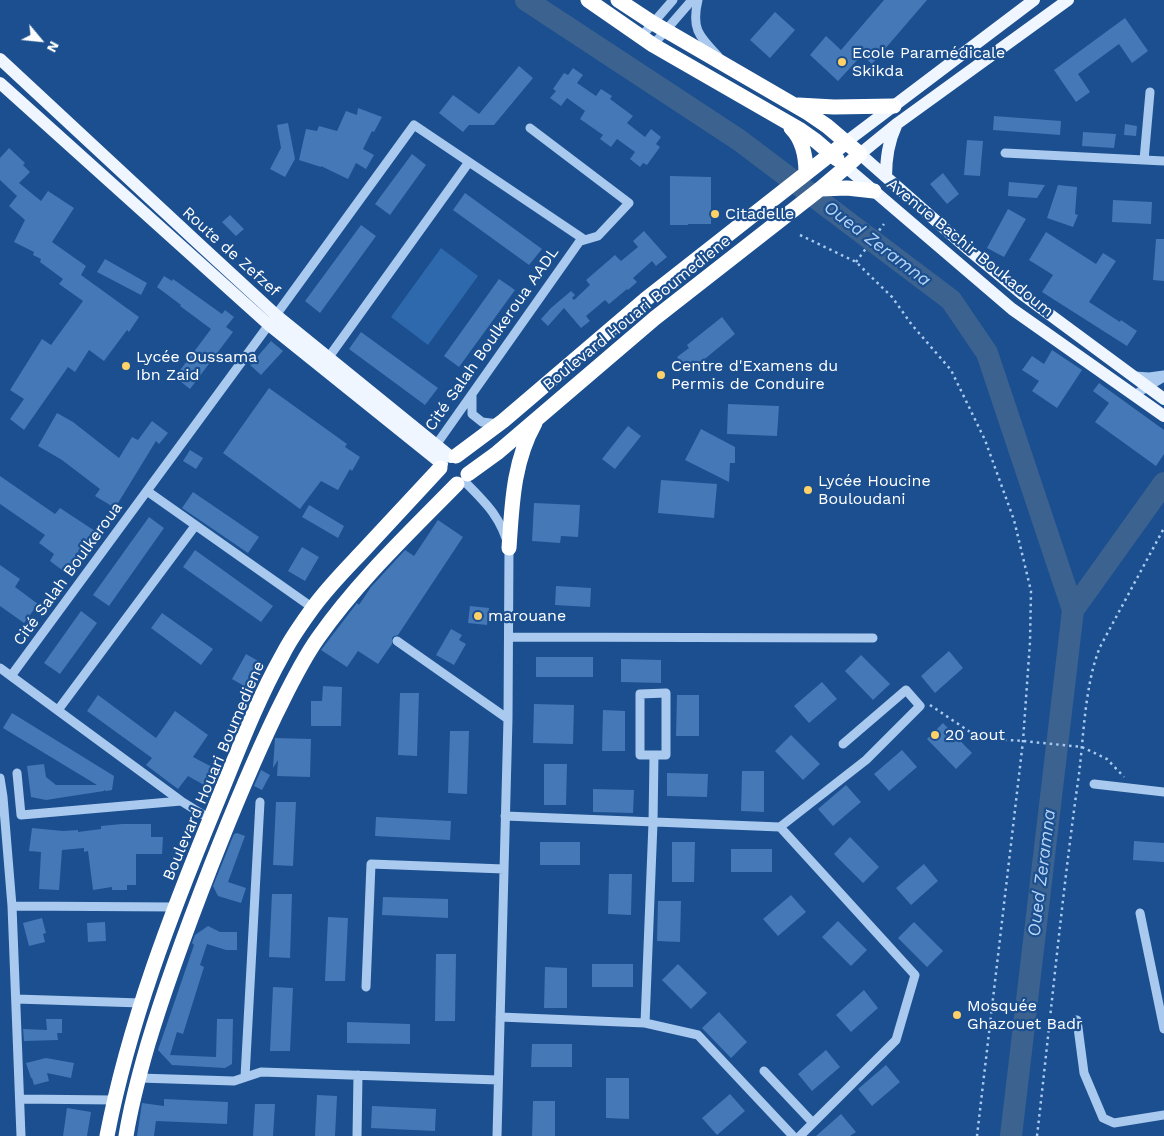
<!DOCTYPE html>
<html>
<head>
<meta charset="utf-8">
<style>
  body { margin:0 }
  #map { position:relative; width:1164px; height:1136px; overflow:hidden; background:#1b4f8f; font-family:"Work Sans",sans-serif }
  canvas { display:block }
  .north { position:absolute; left:15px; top:15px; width:50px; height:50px; -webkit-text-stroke:4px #1b4f8f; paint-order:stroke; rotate:118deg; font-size:14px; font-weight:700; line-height:20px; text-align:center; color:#fff }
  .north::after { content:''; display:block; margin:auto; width:18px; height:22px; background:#fff; clip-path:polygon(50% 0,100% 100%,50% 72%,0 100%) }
</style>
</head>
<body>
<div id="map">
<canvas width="1164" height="1136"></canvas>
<div class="north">N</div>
</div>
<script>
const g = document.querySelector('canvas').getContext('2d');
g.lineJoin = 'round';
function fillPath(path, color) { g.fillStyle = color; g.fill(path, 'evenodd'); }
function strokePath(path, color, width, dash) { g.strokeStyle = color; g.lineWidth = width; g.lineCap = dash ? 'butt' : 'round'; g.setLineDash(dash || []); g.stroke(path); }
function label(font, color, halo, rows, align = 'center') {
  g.font = font + ' "Work Sans",sans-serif'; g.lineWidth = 4.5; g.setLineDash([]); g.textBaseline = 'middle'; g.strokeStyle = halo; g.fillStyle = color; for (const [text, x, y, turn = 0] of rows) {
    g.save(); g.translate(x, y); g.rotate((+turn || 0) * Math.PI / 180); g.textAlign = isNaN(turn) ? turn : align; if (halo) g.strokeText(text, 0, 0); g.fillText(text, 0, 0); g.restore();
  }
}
fillPath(new Path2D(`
  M441,248L478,276L428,345L391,317Z`), '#2e69ad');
strokePath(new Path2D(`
  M526,0L739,140L951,300L987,353L1073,610
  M1011,1136L1073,610L1164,483`), '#3c6290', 22);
fillPath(new Path2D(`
  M884,0H927L872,64L862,55L838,81L810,55L826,36L841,50Z
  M775,12L795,30L770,58L750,40Z
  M1125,18L1148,51L1132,63L1119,44L1078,74L1090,92L1076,102L1054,70Z
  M519,66L533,78L494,125H469L463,132L439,113L453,95L479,114Z
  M573,68L583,75L577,83L596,96L601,89L612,96L610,99L633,116L627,123L645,137L651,129L661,137L656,144L660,147L647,165L643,163L640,167L630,159L635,152L617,139L611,147L600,139L603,135L580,119L585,111L567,98L561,106L550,98L556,91L553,89L564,73L568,75Z
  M358,108L382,117L374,132L372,131L363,149L374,155L366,169L356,163L348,179L321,166V167L299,160L306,129L317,131L319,126L337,131L346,111L357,115Z
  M994,116L1061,121L1060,135L993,130Z
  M288,123L295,159L285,177L270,169L281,148L277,125Z
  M1125,124L1137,126L1136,136L1124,135Z
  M1083,132L1116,134L1114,148L1082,146Z
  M967,140L983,141L980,176L964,175Z
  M9,148L25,163L23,165L30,172L19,183L41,201L48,191L74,208L52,242L86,266L81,275L139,317L129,332L127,330L104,361L89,350L75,372L68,367L24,430L10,419L24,399L10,390L42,339L51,345L83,301L59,284L63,279L40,262L41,259L33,255L34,252L14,242L25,220L9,206L17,196L0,180V158Z
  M412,154L426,165L390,215L375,204Z
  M943,173L959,194L947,204L930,184Z
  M670,176L711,177V224H688V225H670Z
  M1009,182L1045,185L1037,198L1008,196Z
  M1058,185L1077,187L1075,214L1078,215L1073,227L1047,218Z
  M465,193L542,249L529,265L453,210Z
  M1113,200L1152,202L1151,224L1112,222Z
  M1008,209L1026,219L1004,257L987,248Z
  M230,215L244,229L236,236L222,222Z
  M361,225L376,236L320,313L305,301Z
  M644,231L667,257L656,266L652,261L633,278L637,282L628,290L627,289L609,304L605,300L586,316L590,321L581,328L564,308L548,326L541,319L551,308L571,291L575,295L572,298L574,300L590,285L586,280L615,255L621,261L638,247L633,241Z
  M1046,232L1096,264L1103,253L1116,261L1089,302L1120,322L1121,320L1137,331L1127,346L1042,292L1053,275L1029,260Z
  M1156,239H1164V281L1153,280Z
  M105,259L147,283L141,295L97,272Z
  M164,276L172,281L173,279L222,314L225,310L234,317L226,327L233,332L190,389L175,377L211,329L180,306L181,305L157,287Z
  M499,279L515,290L459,367L444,356Z
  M722,317L735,334L689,372L677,357L689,348L687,345Z
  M361,332L438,388L425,405L349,349Z
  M271,341L283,351L261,375L250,365Z
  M1052,350L1082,370L1057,408L1032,391L1039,381L1022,370L1032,356L1044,364Z
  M1099,383L1164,430V454L1156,466L1095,422L1109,403L1093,391Z
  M269,388L347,444L345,447L360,457L352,471L350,469L338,490L321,481L300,509L223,453Z
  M728,404L779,406L777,436L727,434Z
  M57,413L73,422L119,458L132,437L138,440L152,421L168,433L159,444L156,441L115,508L95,496L100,489L62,460L38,446Z
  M628,426L641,436L615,469L602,459Z
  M701,429L735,447V463H730L729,482L685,460Z
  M190,450L203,458L196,469L183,461Z
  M0,476L55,514L60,508L95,531L66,573L50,561L54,554L39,543L45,535L0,504Z
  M661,480L717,484L714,518L658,513Z
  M193,492L259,537L248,553L182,508Z
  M534,503L580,505L578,537L561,536L560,543L532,541Z
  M309,505L344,526L338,538L302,517Z
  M149,517L164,528L109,606L93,595Z
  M438,520L463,537L398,635L394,636L392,638V644L378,664L358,651L347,667L321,650L357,603L359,605L371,587L405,550L414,556Z
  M302,547L319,557L305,581L288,571Z
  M195,550L273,606L261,622L183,567Z
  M0,565L20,579L15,587L38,604L24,623L0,606Z
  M556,586L591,588L590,607L555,605Z
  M470,606L489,608L487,625L468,623Z
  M81,611L97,623L60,674L44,663Z
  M162,613L213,649L201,665L151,628Z
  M451,629L462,635L459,640L466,644L454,665L436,655Z
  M949,651L963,668L935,693L921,676Z
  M246,654L260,662L246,687L232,679Z
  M861,655L890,684L873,700L845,671Z
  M536,657H593V677H536Z
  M621,659L661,660V683L621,682Z
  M822,682L837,699L809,723L794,706Z
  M323,686L342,687L341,726H311V701H322Z
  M400,693H419L417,756L398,755Z
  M98,695L156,738L175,711L208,735L193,757L214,768L204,785L188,776L178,789L146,765L152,758L87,711Z
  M677,695H699V736H676Z
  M534,704L574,705L573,744L533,743Z
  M603,710L625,711V751H602Z
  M12,713L114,776L112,790L106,791L104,790V791L46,800L31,797L27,766L44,764L46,777L56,785H97L3,728Z
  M943,723L972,753L956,769L927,739Z
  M450,731H469L467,794L448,793Z
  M791,735L820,764L803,780L775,751Z
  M275,738L311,739L310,777L277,776L278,760L273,768Z
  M902,750L917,767L889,791L874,774Z
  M544,764H567L566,805H544Z
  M261,770L270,775L262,790L254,786Z
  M742,771H764V812L741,811Z
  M667,773L708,774L707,797L667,796Z
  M846,785L861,802L833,826L818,809Z
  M593,789L634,790L633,813L593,812Z
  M276,802H296L293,866L273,865Z
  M376,817L451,821L450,840L375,836Z
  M122,824H151V837H163L162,854H136V885H127V890H112V887L93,890L88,851L84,852V848L62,850L59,890L39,889L41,852L29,851L32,828L63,831L78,830V832L101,829V826Z
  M237,833L245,836L228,882L246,888L241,903L218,896L213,886L234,834Z
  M850,837L879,867L863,883L834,854Z
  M1134,841L1164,843V862L1133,860Z
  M540,842H580V865H540Z
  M672,842H695L694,882H672Z
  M731,849H772V872H731Z
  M924,864L938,881L911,905L896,888Z
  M609,874H632L631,915L608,914Z
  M272,894H292L290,958L269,957Z
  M791,895L806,912L778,936L763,919Z
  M383,897L448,899V918L382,915Z
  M658,901H681L680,942L657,941Z
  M328,917L348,918L345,981H325Z
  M42,918L46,933L43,934L45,942L29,946L23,923Z
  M838,921L867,950L851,966L822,937Z
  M105,922L106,941L88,942L87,923Z
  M914,922L943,951L927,967L898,938Z
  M208,926L220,932H237V950H226L207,944L200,965L204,967L183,1034L177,1032L170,1055L216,1057L217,1019H233L232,1064L225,1068L172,1065L158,1050L194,945L192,943L195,935Z
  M436,954H456L455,1021H435Z
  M592,964H633V987H592Z
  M678,964L707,993L691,1009L662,980Z
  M545,967L567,968V1008H544Z
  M273,987L293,988L290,1051H270Z
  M864,990L878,1008L851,1032L836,1015Z
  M719,1012L747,1042L731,1058L702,1028Z
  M46,1019H62V1033H57L58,1040L24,1041L23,1029L47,1030Z
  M347,1022L410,1024V1044L347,1043Z
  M532,1044H572V1067H531Z
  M826,1050L840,1067L812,1091L798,1074Z
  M46,1058L74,1063L71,1078L47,1073L49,1081L34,1085L32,1078H31L26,1063Z
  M886,1065L900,1082L872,1106L858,1089Z
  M606,1078H629V1119L606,1118Z
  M730,1094L745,1111L717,1135L702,1118Z
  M317,1095L337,1096L335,1136H315Z
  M164,1099L228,1102L227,1124L156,1121L154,1136H137L142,1103L164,1106Z
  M533,1101H555V1136H532Z
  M255,1104H275L273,1136H253Z
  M372,1106L436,1109L435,1131L371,1128Z
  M67,1108L91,1112L87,1136H63Z
  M841,1114L856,1132L850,1136H816Z`), '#4478b7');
strokePath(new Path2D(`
  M800,235L856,262L892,297L912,325L951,370L985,440L1014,520L1031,591L1030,642L1023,741L977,1136
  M856,262L884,224
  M930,705L979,738L1023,741L1082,747L1107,759L1124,777
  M1037,1136C1051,1015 1062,894 1079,774C1084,733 1085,684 1100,647L1164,528`), '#a9c9ee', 2.5, [2.5, 4]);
strokePath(new Path2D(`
  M698,0C691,29 699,36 718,56
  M641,37L673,0
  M653,45L692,0
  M530,128L629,203L598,236L581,241
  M1005,153L1164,161
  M1144,160L1150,92
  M326,361L469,162
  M1135,376L1149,377L1164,375
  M472,394V414L482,422L499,424
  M1134,395L1164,377
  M464,481C486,503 501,517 509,548L508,719L497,1136
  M147,491L313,608
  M509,637L873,638
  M397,641L508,719
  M0,668L11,676
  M58,710L195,526
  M17,773L21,815L181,801
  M0,778L3,797L12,906L21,1136
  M1094,784L1164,792
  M505,816L780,827
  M210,819L181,801L11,676L276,315L414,125L582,238L436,445L435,450
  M12,906L176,907
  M1140,913L1164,1029
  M366,987L371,864L504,869
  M16,999L141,1003
  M500,1017L645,1023L653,823L654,755H666V693L640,694V755H654
  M1077,1020L1084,1073L1103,1118L1114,1123L1164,1115
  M645,1023L698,1035L793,1136
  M764,1071L813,1123
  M245,1077L260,802
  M139,1078L234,1081L261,1072L498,1080
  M20,1099L114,1100
  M357,1136L358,1075
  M800,1136L896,1040L915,975L780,827L866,760L920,706L906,690L843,744`), '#a9c9ee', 9);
strokePath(new Path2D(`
  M1068,0L898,123L860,154L969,250L1022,294L1164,399
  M0,59L199,244L276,315L451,457
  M0,83L269,325L442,464
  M846,142L1034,0
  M846,167L1012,309L1164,416
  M886,177C886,158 888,143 896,126`), '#f0f6ff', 12);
strokePath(new Path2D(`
  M588,0L653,45L799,129L816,141L837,159
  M798,105L834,107L894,106
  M791,128C803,140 806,156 806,173
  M820,189L847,188L874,191
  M456,456L503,421L646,299L846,142
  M468,474L497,453L655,318L820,189L846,167L860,154L827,126L808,113L653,23L618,0
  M509,548C512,505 513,462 535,423
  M107,1136C129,1022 171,914 215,807C236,756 256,702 283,654C291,638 302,623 312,609C327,588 345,570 362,552C388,524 414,496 440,468
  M126,1136C131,1105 139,1075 148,1044C166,984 188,925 211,866C231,815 252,764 276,714C289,688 301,662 318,638C358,581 408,534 457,484`), '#fff', 15);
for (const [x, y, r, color] of [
  [842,62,5,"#ffd166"],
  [715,214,5,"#ffd166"],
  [126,366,5,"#ffd166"],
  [661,375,5,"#ffd166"],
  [808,490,5,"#ffd166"],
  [478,616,5,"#ffd166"],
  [935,735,5,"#ffd166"],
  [957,1015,5,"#ffd166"]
]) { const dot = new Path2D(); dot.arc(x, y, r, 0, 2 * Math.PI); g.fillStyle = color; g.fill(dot); strokePath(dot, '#1b4f8f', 2); }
label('16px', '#fff', '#1b4f8f', [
  ["Ecole Paramédicale",852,53],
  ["Skikda",852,71],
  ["Citadelle",725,214],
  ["Lycée Oussama",136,357],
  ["Ibn Zaid",136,375],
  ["Centre d'Examens du",671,366],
  ["Permis de Conduire",671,384],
  ["Lycée Houcine",818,481],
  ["Bouloudani",818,499],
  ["marouane",488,616],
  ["20 aout",945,735],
  ["Mosquée",967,1006],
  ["Ghazouet Badr",967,1024]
], 'left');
label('16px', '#fff', '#1b4f8f', [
  ["Avenue Bachir Boukadoum",970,248,39],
  ["Route de Zefzef",231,252,42],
  ["Boulevard Houari Boumediene",637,313,-39],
  ["Cité Salah Boulkeroua AADL",492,339,-55],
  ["Cité Salah Boulkeroua",68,574,-54],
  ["Boulevard Houari Boumediene",214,771,-67]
]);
label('italic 18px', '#b5d3f5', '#1b4f8f', [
  ["Oued Zeramna",877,244,37],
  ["Oued Zeramna",1042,873,-83]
]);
</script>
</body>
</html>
